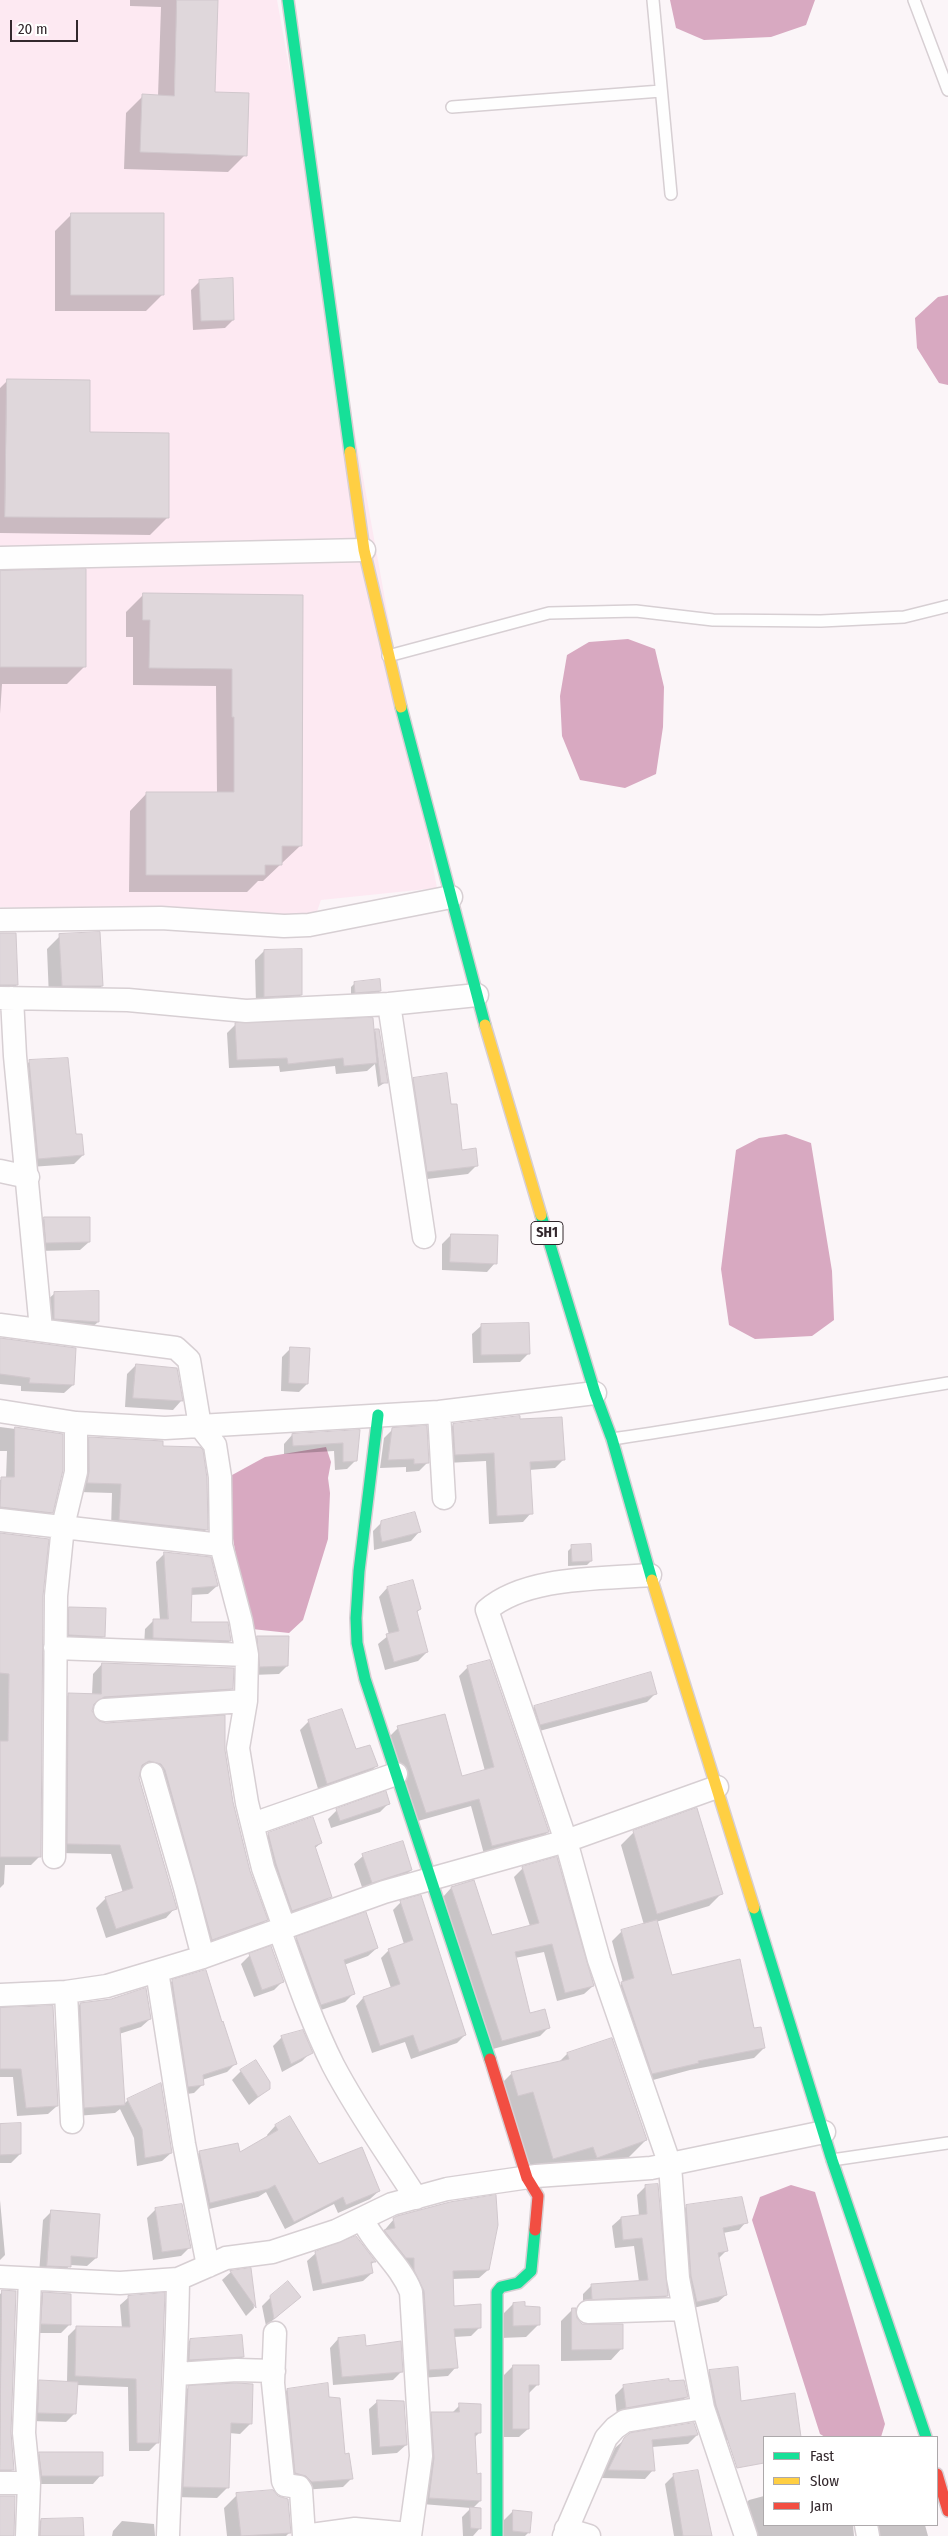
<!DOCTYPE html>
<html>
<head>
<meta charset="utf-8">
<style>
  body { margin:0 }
  #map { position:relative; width:948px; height:2536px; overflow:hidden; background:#fbf5f8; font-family:"Fira Sans Condensed",sans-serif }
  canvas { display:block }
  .legend { position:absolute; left:763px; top:2436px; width:175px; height:90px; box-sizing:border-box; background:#fff; border:1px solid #ada9ab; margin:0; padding:6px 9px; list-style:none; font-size:15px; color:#33282d }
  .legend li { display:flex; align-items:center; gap:10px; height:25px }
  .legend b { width:25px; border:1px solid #ada9ab }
  .scale { position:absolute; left:10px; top:20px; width:68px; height:22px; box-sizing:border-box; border:2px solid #33282d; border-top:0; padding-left:6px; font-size:15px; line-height:18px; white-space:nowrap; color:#33282d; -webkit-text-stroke:4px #fff; paint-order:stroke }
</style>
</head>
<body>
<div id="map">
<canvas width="948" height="2536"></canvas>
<ul class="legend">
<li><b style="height:6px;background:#16e098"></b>Fast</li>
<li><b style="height:6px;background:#ffcf43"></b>Slow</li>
<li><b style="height:6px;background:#f24e42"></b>Jam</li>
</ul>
<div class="scale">20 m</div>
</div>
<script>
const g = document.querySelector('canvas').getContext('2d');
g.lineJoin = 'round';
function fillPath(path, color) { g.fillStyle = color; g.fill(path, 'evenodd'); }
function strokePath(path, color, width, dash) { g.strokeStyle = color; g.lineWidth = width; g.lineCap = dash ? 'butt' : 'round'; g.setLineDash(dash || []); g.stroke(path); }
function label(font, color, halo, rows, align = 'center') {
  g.font = font + ' "Fira Sans Condensed",sans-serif'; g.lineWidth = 4.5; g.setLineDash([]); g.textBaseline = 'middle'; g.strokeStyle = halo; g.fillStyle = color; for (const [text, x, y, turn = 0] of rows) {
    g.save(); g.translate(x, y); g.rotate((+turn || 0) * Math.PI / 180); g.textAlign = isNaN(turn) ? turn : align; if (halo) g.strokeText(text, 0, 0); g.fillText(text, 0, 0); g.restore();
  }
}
fillPath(new Path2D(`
  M0,0H277L437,888L321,900L314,920L177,910L0,907Z`), '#fde9f2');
fillPath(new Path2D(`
  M670,0H815L806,25L771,37L704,40L676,28Z
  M948,295V385L939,383L917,348L915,318L938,297Z
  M628,639L655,649L664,687L663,727L656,774L625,788L580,780L562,736L560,696L567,655L589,642Z
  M786,1134L811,1143L832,1271L834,1320L812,1336L755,1339L729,1325L721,1269L736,1150L759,1138Z
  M326,1447L331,1462L328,1478L330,1493L328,1539L303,1620L289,1633L252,1629L239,1574L223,1480L265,1457Z
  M791,2185L815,2192L885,2424L881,2437H825L820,2434L752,2220L760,2197Z`), '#d8a9c1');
fillPath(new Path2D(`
  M130,0H217L214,93L245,155L228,172L124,169L126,113L143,96H158L161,7L130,6Z
  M72,214L163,294L146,311H55V231Z
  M200,281L233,320L225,328L193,330L191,290Z
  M7,381L89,433L167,518L150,535L0,533V388Z
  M0,572L84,667L67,684H2L0,714Z
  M143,595L302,596L300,846L263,881H258L247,892H129L130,811L147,793L217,794L216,686L133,685V637H126V612Z
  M0,936L17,985L8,993H0Z
  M60,936L102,986L89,999L49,998L47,949Z
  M264,951L301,995L292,1003L256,1005L255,960Z
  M355,983L380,991L376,995L351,996V987Z
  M236,1024L373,1033L376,1031L386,1082L378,1087L375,1064L367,1071L336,1074L335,1066L280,1072L279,1066L229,1068L227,1033Z
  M29,1062L75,1136L83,1155L74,1164L30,1167L21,1070Z
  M414,1079L450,1106L461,1151L476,1166L468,1174L419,1180L405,1088Z
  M88,1218L89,1242L80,1250L38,1251L35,1227L44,1219Z
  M451,1235L495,1263L487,1272L442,1270V1244Z
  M55,1293L98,1322L89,1330L46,1327V1301Z
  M481,1326L528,1354L520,1362L473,1363L472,1334Z
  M0,1340L73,1385L64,1393L21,1391V1386L0,1384Z
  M291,1348L307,1384L299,1392L281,1391L282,1357Z
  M136,1365L176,1369L181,1401L173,1410L125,1407L127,1374Z
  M453,1425L564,1459L555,1468L529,1470L531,1513L523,1522L489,1524L486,1461L446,1463L445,1433Z
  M0,1427L62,1435L52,1512L43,1521L0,1516V1480L6,1478L7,1451H0Z
  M393,1429L428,1462L419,1471L406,1472V1467L380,1468L384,1438Z
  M359,1431L356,1460L347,1469L335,1470L334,1451L284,1454V1444L292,1435Z
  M90,1438L161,1447L206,1530L198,1538L111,1529L112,1493L79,1492L81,1447Z
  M382,1522L419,1532L411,1541L374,1550L373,1531Z
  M0,1534L42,1596L40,1856L31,1865H5L4,1884L0,1888Z
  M572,1547L591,1561L587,1565L568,1566V1551Z
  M165,1553L217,1586L208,1594L190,1595L189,1623L230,1641L221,1649L144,1647L145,1629L154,1620H160L156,1562Z
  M387,1588L420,1609L416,1613L427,1652L418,1661L385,1670L378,1644L389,1635L379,1597Z
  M70,1608L104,1636L95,1645L61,1644V1617Z
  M257,1637L287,1666L279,1674L252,1675L249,1645Z
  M102,1664L232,1688L222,1698L94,1706L91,1712L98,1723L224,1750L231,1802L249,1872L266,1920L257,1929L203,1948L146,1770L138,1772V1778L175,1908L166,1918L106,1938L96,1908L106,1898L123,1893L111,1854L58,1853L59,1704L69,1694L92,1695L93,1674Z
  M468,1667L548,1832L539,1840L484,1854L471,1806L418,1821L390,1736L398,1728L461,1778L485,1771L459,1676Z
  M655,1694L647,1702L532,1733L526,1716L534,1707Z
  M309,1721L355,1751L376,1766L368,1775L319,1792L300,1730Z
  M389,1803L380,1812L331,1828L328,1819L337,1810Z
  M634,1832L722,1893L709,1906L656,1922L671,1976L753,2030L764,2048L754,2058L690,2070L642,2083L611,1993L623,1983L612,1941L622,1931L644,1925L621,1845Z
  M269,1834L321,1843L314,1849L330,1896L322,1905L284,1919L260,1842Z
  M363,1856L411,1870L402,1879L363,1890L354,1864Z
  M523,1868L593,1986L584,1994L557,2001L544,1952L515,1958L529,2015L549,2027L540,2036L493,2049L443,1897L451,1888L491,1937L530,1926L514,1877Z
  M401,1902L465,2035L457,2043L411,2059L405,2042L372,2053L356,2006L363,1998L391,1988L381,1958L389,1950L404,1944L393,1910Z
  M297,1939L377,1948L368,1956L344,1965L354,1993L345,2002L312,2013L288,1947Z
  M250,1955L283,1981L274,1990L254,1997L241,1964Z
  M172,1981L221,2024L236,2063L227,2072L202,2080L203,2084L194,2093L180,2095L164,1990Z
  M80,2004L150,2019L141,2027L119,2034L123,2105L128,2100L171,2153L162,2161L137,2166L134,2138L120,2109L115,2113L76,2116L72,2013Z
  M0,2009L57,2106L48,2114L17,2116L13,2077H0Z
  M282,2037L311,2052L302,2061L282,2072L273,2046Z
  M567,2054L646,2140L629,2157L580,2175L536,2176L494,2091L511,2074L559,2062Z
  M241,2071L269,2088L249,2105L232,2080Z
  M290,2118L318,2166L379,2191L370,2199L338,2213L334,2204L285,2229L266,2192L258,2197L201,2211L191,2161L199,2153L239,2154L268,2137L267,2135L275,2126Z
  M0,2125L20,2154L11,2163H0Z
  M646,2186L667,2296L658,2304L577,2308L583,2302V2294L592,2285L639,2282L634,2246L615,2248L612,2226L621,2218L639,2216L637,2195Z
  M0,2200L5,2255L0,2260Z
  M687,2206L746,2222L739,2230L723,2233L726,2251L718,2259L726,2295L718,2302L689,2309L679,2214Z
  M156,2209L190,2247L181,2256L153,2260L147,2218Z
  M52,2211L96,2258L87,2266L70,2265L61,2276L39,2274L43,2220Z
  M394,2219L488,2270L479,2278L452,2279L453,2307L480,2327L471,2336L454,2337L456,2367L448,2376L421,2378L416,2300L376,2240Z
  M316,2253L374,2262L370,2265L372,2273L363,2281L313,2291L307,2261Z
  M250,2269L254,2308L246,2316L222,2280L231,2272Z
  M3,2292L13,2469L4,2479H0V2294Z
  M43,2294L70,2324L61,2333H33L34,2302Z
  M129,2297L158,2442L149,2451H129L128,2387L77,2385L75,2413L66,2422L30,2421L31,2390L40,2381L67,2382L68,2336L77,2327L122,2328L120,2305Z
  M271,2297H300L266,2326L262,2306Z
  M513,2304L524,2307L538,2325L526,2337L501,2338V2316Z
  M573,2309L575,2319L582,2325L622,2348L611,2360L561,2361V2321Z
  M338,2339L365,2348L401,2372L393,2380L333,2385L330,2348Z
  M190,2340L243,2357L234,2365L181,2368L182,2349Z
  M513,2366L537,2385L528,2394V2429L519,2437H504V2375Z
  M710,2371L740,2402L789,2435L717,2441L701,2380Z
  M624,2386L686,2397L678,2405L617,2416L615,2395Z
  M188,2388L251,2423L240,2434L229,2433L228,2487L217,2498L173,2497L178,2398Z
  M287,2390L339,2399L344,2455L351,2479L343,2487L303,2490L287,2482L279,2399Z
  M378,2401L406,2445L397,2453L372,2455L369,2409Z
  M460,2405L480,2432L474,2438L476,2475L480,2501L473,2508L480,2528L473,2536H463L462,2517L471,2508L422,2504L425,2420L432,2413H452Z
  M693,2424L697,2435L688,2444L652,2447L653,2470L645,2479L601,2478L615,2448L625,2439Z
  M40,2453L101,2475L93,2484H33L31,2462Z
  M674,2475L711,2536H674L665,2484Z
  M237,2495L289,2533L286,2536H227L224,2508Z
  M764,2496V2525H853L854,2536H749L740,2509L749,2500Z
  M513,2511L529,2532L525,2536H504V2520Z
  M41,2520L82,2536H31L32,2529Z
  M122,2521L154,2524L155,2536H112L113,2531Z
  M866,2525H925L928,2536H871Z`), '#0003');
const building = new Path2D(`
  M177,0H218L215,92L249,93L247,156L140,152L142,94L174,96Z
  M71,213H164V295H71Z
  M233,278L234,320L201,321L199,280Z
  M7,379L90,380V432L169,433V518L5,517Z
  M86,569V667H0V571Z
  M143,593L303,595L302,846H282V865H265V875H146V792H234V717H232V669L149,668L150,620H143Z
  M100,932L103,986H62L59,934Z
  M0,933H16L18,985H0Z
  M302,949V995L264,997V950Z
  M380,979L381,991L355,993L354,982Z
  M373,1018L377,1063L344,1066L343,1058L288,1064L287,1058L237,1060L235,1023Z
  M375,1029H379L388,1083H381Z
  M68,1058L76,1134H82L84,1155L38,1159L29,1060Z
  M447,1073L451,1104H457L462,1150L476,1148L478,1166L427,1172L413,1078Z
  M44,1217H90V1242L46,1243Z
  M451,1234L498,1235L497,1264L450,1262Z
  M99,1291V1322L54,1319V1292Z
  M529,1323L530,1354L481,1355V1324Z
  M0,1338L76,1348L74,1385L29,1383L30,1378L0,1374Z
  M290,1347L310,1348L308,1384L289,1383Z
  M136,1364L177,1368L183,1401L133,1398Z
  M520,1416V1419L562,1417L565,1460L530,1462L533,1514L497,1516L494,1453L455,1455L453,1424Z
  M427,1426L429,1463L414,1464V1459L388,1460L392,1428Z
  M15,1427L63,1434V1470L53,1513L0,1507L1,1477H14Z
  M360,1430L357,1461L343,1462V1443L293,1446L292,1434Z
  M89,1437L163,1441V1446L200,1447L203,1450L207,1478L208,1530L119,1520L121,1484L87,1483L89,1472Z
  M415,1512L421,1532L382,1542L380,1532L381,1521Z
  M0,1533L49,1539L43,1596L41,1857H0V1741H8L9,1674L0,1673Z
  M591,1544L592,1561L572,1562L571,1545Z
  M164,1552L211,1557L218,1586L192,1588L191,1622H228L231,1641L153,1638V1619H168Z
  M413,1580L421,1609L417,1611L428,1652L394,1662L386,1634L399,1631L387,1587Z
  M69,1607L106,1608L105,1637L69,1635Z
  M257,1636H289L288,1666L260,1667Z
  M490,1660L549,1832L492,1846L479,1799L426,1813L397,1726L445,1714L462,1776L494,1767L467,1666Z
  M102,1663L234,1668L233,1689L104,1697L94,1704L92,1711L99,1721L106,1723L225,1715V1750L233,1802L250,1871L268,1920L212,1940L165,1770L161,1764L149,1761L142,1765L139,1778L177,1909L116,1929L105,1897L133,1888L120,1845L67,1844L68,1693L101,1694Z
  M651,1672L657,1694L540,1725L534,1706Z
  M342,1709L356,1749L370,1745L378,1766L327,1784L308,1720Z
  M386,1791L390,1804L340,1821L336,1809Z
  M697,1808L723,1894L657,1914L633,1831Z
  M313,1817L322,1843L315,1846L332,1897L292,1911L276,1864L268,1833Z
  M403,1841L412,1870L372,1883L362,1854Z
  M557,1857L594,1986L565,1993L552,1944L515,1952L530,2013L545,2009L550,2028L502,2041L451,1887L474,1880L492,1935L539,1923L522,1867Z
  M421,1895L466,2035L419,2052L413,2035L380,2046L363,1997L400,1984L388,1949L413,1940L400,1901Z
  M366,1912L378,1948L344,1960L355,1994L321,2005L296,1937Z
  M657,1920L672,1975L740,1959L754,2028L761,2027L765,2048L698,2061L699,2063L652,2074L621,1982L634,1978L621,1930Z
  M271,1946L284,1982L262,1990L249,1954Z
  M206,1970L222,2022L223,2021L237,2064L203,2075L204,2085L188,2087L172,1980Z
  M146,1988L151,2019L120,2028L125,2105L84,2108L80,2003L111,1999Z
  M53,2006L58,2106L26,2108L21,2069H0V2008Z
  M303,2030L313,2053L291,2064L281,2036Z
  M612,2038L647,2140L597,2158L593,2147L553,2159L533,2092L518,2096L511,2072L569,2059L567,2053Z
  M256,2060L270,2082V2089L258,2097L240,2070Z
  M161,2083L172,2153L145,2158L142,2129L127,2099Z
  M290,2116L319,2164L362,2147L380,2191L346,2205L343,2197L294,2222L275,2185L268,2189L210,2203L199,2151L238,2143L240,2152L278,2130L275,2125Z
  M21,2123V2154L0,2155V2124Z
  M658,2184L668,2296L585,2300L592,2299L591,2284L648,2280L642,2238L623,2240L621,2217L647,2214L645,2185Z
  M496,2195L498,2225L489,2270L453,2271L454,2306L481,2304V2328L454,2329L458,2368L429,2370L424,2291L414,2270V2258H406L384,2230L395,2228L393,2218L397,2216L450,2202Z
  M742,2197L748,2223L723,2228L728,2251L718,2253L727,2295L697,2302L691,2276L686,2205Z
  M182,2204L191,2248L162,2252L155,2208Z
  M51,2210L100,2214L97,2258L71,2256V2267L47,2266Z
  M356,2236L376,2262H371L373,2273L322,2284L315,2252Z
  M251,2268L256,2308L230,2271Z
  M288,2281L301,2297L274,2319L270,2296Z
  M2,2290L16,2291L11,2432L14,2470H0Z
  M43,2292L71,2294V2325L41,2324Z
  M165,2293L159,2443H137L136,2379L75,2376L76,2326L130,2327L128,2296Z
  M525,2302V2306L540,2307V2325L513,2326V2303Z
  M572,2308H576L577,2318L582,2324H623V2349L572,2350Z
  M242,2335L244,2357L189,2360L190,2339Z
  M365,2335L366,2346L401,2341L403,2372L342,2377L338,2338Z
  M513,2365H539V2385H529V2429H513Z
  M738,2367L741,2401L795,2393L801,2437H764V2463L737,2468L716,2405L709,2370Z
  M669,2379V2381L684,2380L688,2397L626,2408L623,2385Z
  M39,2380L78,2382L76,2414L38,2413Z
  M237,2383L253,2384L252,2424L231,2423L229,2488L183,2487L188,2386Z
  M328,2383L329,2397L340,2398L345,2454L349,2453L353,2479L312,2482L306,2476L295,2473L287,2389Z
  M377,2400L404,2401L407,2445L380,2447Z
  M459,2403L481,2404V2433H475L477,2474L481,2473V2501L429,2498L434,2458L431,2412H459Z
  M694,2423L698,2435L652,2440L655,2471L608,2470L624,2438L630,2433Z
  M39,2452H103V2476H42Z
  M698,2470L712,2536H683L673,2474Z
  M273,2490L278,2496L288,2499L291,2533L241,2536L236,2493Z
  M0,2496H15L14,2536H0Z
  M470,2507L481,2508V2529L471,2528Z
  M513,2510L532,2512L530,2533L513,2531Z
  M83,2518L84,2536H40L41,2519Z`);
fillPath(building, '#dfd7db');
strokePath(building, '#d1c8cd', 1);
const lane = new Path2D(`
  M653,0L671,194
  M914,0L948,90
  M452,107L661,91
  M388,656L549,613L636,611L713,620L821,621L904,617L948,606
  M612,1439C724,1423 836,1401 948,1383
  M832,2160L948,2143`);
const street = new Path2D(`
  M0,558L364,550
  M0,920L161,918L284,926L309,925L451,897
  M0,998L128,1000L246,1011L389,1004L477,995
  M12,998L15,1056L41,1329
  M389,1004L424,1237
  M0,1171L28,1177
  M0,1325L176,1348L189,1360L200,1426L215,1445L220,1477L221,1545L241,1621L247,1655L246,1701L238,1748L247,1803L263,1868L284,1927L281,1934C297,1979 312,2023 333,2065C357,2111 388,2154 416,2198
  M0,1411L76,1423L165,1428L439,1412L595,1393
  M439,1412L444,1498
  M0,1520L221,1545
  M650,1575C601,1579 526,1576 487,1610L566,1841L599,1960L670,2165L678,2278L703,2408L746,2536
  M55,1648L247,1655
  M105,1710L246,1701
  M152,1774L185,1888L203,1957
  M253,1824L396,1774
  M54,1857L56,1596L63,1526L76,1472V1423
  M157,1971L184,2144L208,2266
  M66,1992L72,2122
  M0,1995L66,1992L107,1986L203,1957L384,1892L566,1841L717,1787
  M362,2219C375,2246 400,2264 411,2292L421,2456L410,2536
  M0,2277L120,2283L178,2279L226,2258L272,2252L336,2231L392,2204L447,2189L536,2176L651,2168L824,2132
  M588,2312L683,2309
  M275,2333L273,2383L283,2481L285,2485L299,2487L301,2490L304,2536L355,2529L410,2534
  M177,2374L237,2370L274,2371
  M0,2483H29
  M866,2525L868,2536
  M566,2529L589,2536
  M27,2536L29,2483L24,2433L30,2279
  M168,2536C171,2450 177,2365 178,2279
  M564,2536L606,2438L615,2428L625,2421L703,2408`);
const fast = new Path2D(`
  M288,0L350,452
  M401,707L485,1025
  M541,1215L595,1393L612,1439L652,1580
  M378,1415L359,1571L356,1618L357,1643L365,1679L490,2059
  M754,1908L832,2160L926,2437
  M497,2536V2292L501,2287L518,2283L531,2271L535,2230`);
const slow = new Path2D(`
  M350,452L364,550L401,707
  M485,1025L541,1215
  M652,1580L754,1908`);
const jam = new Path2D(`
  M490,2059L527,2178L538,2196L535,2230
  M937,2474L948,2511`);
strokePath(lane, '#d7cfd3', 14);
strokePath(street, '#d7cfd3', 25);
strokePath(fast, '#d7cfd3', 14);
strokePath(slow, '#d7cfd3', 14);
strokePath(jam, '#d7cfd3', 14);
strokePath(lane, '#fefefe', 11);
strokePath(street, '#fefefe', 22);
strokePath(fast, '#16e098', 11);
strokePath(slow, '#ffcf43', 11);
strokePath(jam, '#f24e42', 11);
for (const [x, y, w] of [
  [547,1233,32]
]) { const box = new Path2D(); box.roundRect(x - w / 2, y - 11.5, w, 23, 4); g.fillStyle = '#fff'; g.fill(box); strokePath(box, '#33282d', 1); }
label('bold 14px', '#33282d', null, [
  ["SH1",547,1233]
]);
</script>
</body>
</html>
